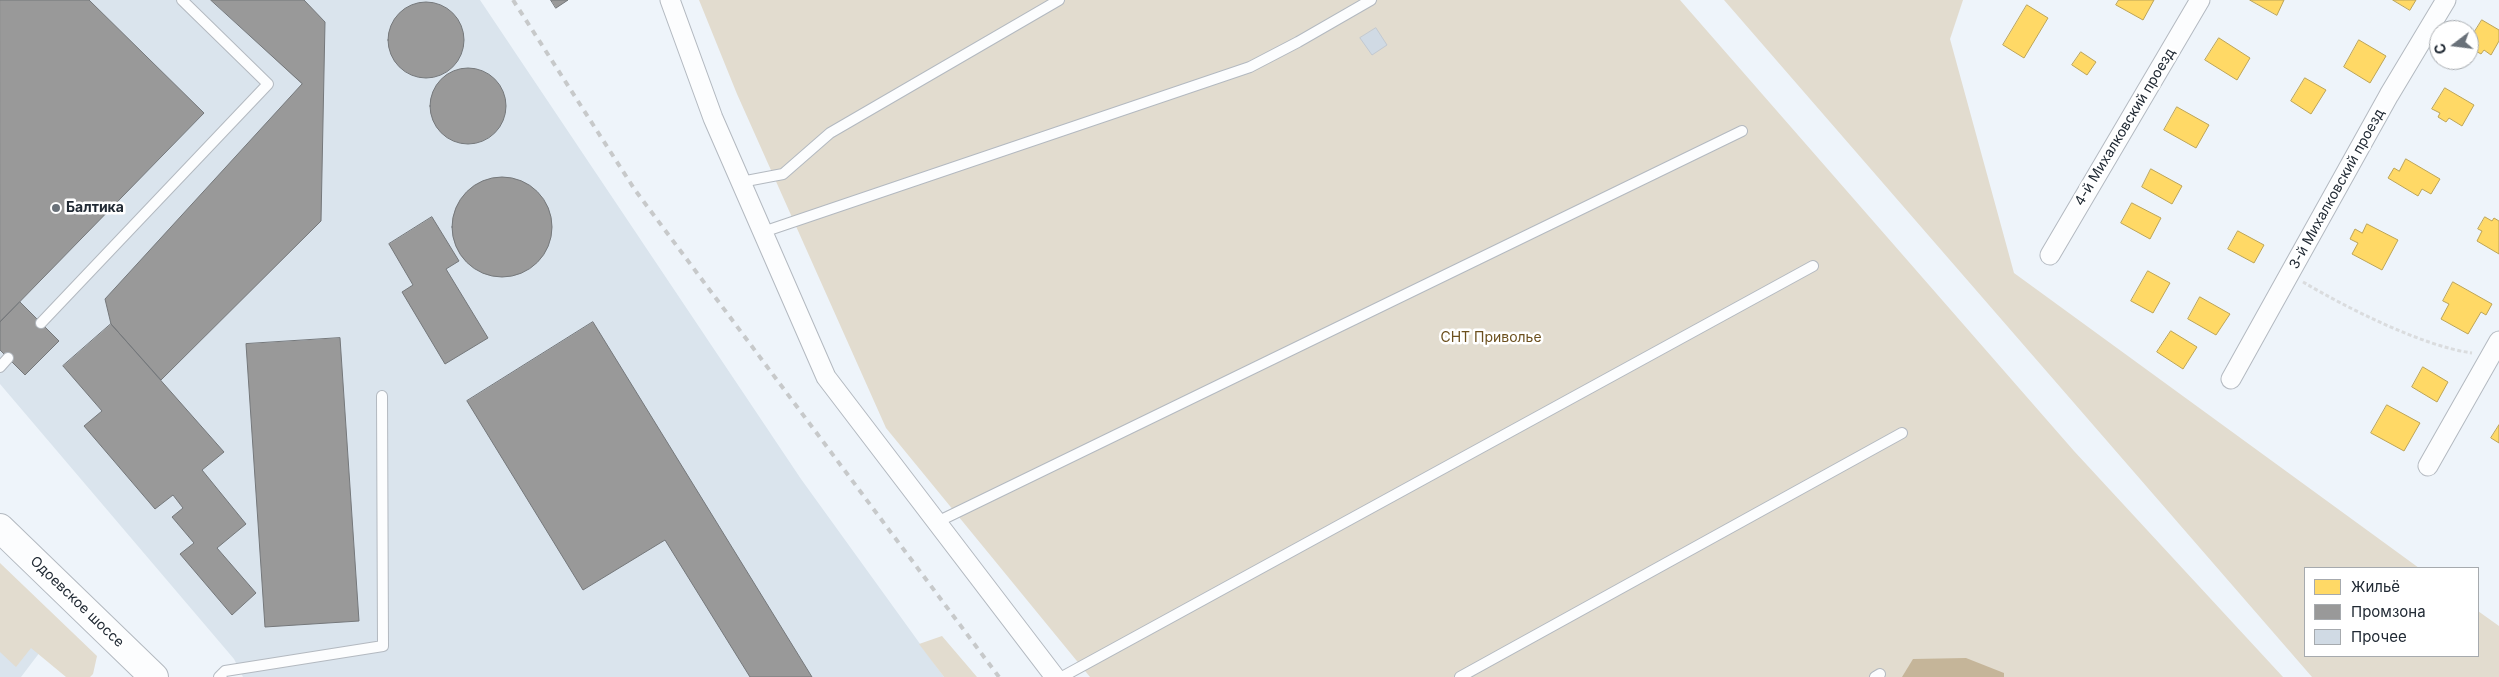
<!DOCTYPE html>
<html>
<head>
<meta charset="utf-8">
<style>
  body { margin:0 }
  #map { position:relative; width:2499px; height:677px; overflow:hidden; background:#eef4fa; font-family:Inter,sans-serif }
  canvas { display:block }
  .legend { position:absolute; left:2304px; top:567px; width:175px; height:90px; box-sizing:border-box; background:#fff; border:1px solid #a6aaae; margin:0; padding:6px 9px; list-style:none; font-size:15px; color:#212a34 }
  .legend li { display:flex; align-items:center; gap:10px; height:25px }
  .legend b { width:25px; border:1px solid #a6aaae }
  .north { position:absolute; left:2429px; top:20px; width:50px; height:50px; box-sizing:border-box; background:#fff; border:1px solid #a6aaae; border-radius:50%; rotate:255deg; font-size:14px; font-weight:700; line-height:20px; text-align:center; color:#212a34 }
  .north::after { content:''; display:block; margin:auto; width:18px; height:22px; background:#697179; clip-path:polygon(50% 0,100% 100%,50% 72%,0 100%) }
</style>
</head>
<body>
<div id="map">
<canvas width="2499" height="677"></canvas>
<ul class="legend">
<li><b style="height:14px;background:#ffd966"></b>Жильё</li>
<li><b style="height:14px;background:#999"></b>Промзона</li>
<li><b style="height:14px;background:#d0dae4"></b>Прочее</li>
</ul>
<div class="north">С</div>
</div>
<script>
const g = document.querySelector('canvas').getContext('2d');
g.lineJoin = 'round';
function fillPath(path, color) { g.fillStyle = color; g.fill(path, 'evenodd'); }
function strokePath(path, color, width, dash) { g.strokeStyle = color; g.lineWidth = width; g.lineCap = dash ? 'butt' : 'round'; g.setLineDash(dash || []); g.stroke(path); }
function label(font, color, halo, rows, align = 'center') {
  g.font = font + ' Inter,sans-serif'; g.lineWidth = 5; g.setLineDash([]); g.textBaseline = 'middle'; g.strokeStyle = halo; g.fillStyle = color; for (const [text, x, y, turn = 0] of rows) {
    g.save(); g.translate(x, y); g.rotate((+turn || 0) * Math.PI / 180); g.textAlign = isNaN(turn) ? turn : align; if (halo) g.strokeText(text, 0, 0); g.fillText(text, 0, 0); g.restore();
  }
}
fillPath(new Path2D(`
  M0,0H480L801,479L944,677H243L234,659L0,384Z
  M0,614L40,652L21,677H0Z`), '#dae4ed');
fillPath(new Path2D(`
  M699,0H1680L2074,451L2283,677H1090L886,428L737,94Z
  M1724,0H1963L1950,39L2014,273L2419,568H2305V656H2478V611L2499,626V677H2312Z
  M0,563L97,656L93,674L90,677H66L31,648L16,667L0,652Z
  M942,636L977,677H944L919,644Z`), '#e2dccf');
fillPath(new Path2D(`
  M1966,658L2004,673V677H1902L1913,659Z`), '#c5b599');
const homes = new Path2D(`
  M2119,0H2154L2143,20L2116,5Z
  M2250,0H2284L2277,15Z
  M2393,0H2416L2410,10Z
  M2027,5L2048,18L2024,58L2003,45Z
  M2482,20L2499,30V41L2491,55L2484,50L2481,54L2472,49L2475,45L2469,41Z
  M2219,38L2250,58L2237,80L2205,60Z
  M2359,40L2386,56L2370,83L2344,67Z
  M2081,52L2096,62L2087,75L2072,65Z
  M2305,78L2326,90L2311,114L2291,101Z
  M2445,88L2474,105L2462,126L2449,118L2446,122L2438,117L2440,113L2432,109Z
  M2177,107L2209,125L2196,148L2164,130Z
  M2406,159L2440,179L2431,194L2422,189L2418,196L2388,178L2394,168L2399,171Z
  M2151,169L2182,186L2172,204L2142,187Z
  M2132,203L2161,218L2150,239L2121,223Z
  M2485,217L2492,221L2494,218L2499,221V254L2477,241L2482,231L2478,229Z
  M2367,224L2398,240L2382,270L2352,254L2358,243L2350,239L2355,229L2362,233Z
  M2238,231L2264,245L2254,263L2228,249Z
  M2148,271L2170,283L2153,313L2131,301Z
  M2453,282L2492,304L2486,315L2481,312L2468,334L2441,319L2449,304L2443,301Z
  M2200,297L2230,314L2216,335L2188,319Z
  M2171,331L2197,347L2183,369L2157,352Z
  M2423,367L2448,382L2437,402L2412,387Z
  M2387,405L2420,423L2404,451L2371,433Z
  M2499,425V443L2491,438Z`);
fillPath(homes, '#ffd966');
strokePath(homes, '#bca457', 1);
const industry = new Path2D(`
  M0,0H89L204,113L0,322Z
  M211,0H304L325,22L321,221L161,380L111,324L105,299L302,84Z
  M551,0H568L556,8Z
  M388 40a38 38 0 1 1 76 0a38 38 0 1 1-76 0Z
  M430 106a38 38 0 1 1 76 0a38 38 0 1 1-76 0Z
  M452 227a50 50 0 1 1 100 0a50 50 0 1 1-100 0Z
  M432,217L459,261L446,269L488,338L445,364L402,292L413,285L389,244Z
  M20,302L59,341L25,375L0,350V322Z
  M593,322L812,677H750L665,540L583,590L467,401Z
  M111,324L224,452L202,470L246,524L217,548L256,593L232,615L180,554L194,543L172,517L183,508L173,495L155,509L84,426L102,411L63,366Z
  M340,338L359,621L265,627L246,344Z`);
fillPath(industry, '#999');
strokePath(industry, '#75787b', 1);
const building = new Path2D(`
  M1376,28L1387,45L1372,55L1360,38Z`);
fillPath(building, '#d0dae4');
strokePath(building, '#c2c9d1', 1);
const lane = new Path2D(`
  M741,182L783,174L830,133L1059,0
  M763,232L1250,67L1298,42L1371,0
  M41,323L268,84L182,0
  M0,367L8,358
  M937,522L1742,131
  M219,677L225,671L383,646L382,396
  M1062,677L1813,266
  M1460,677L1902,433
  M1875,677L1880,674`);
const street = new Path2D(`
  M670,0L713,118L826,377L1055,677
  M2050,255L2200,0
  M2231,379L2389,95L2446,0
  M2428,466L2499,341`);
const primary = new Path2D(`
  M0,528L154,677`);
strokePath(lane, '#b3b9c0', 12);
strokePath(street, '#b3b9c0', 21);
strokePath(primary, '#b3b9c0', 30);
strokePath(new Path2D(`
  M2303,282C2347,308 2422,346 2472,353`), '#dadcde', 3, [4, 2.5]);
strokePath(lane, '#fcfdfe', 10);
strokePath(street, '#fcfdfe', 19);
strokePath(primary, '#fcfdfe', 28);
strokePath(new Path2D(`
  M513,0L635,190L999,677`), '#c7c9ca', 4, [6, 6]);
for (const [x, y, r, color] of [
  [56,208,5,"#697179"]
]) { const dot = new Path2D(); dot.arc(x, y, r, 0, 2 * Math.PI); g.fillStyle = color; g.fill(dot); strokePath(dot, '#fff', 2); }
label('14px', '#212a34', '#fff', [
  ["4-й Михалковский проезд",2125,127,-59],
  ["3-й Михалковский проезд",2337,189,-61],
  ["Одоевское шоссе",77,602,44]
]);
label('bold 14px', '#212a34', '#fff', [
  ["Балтика",66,208]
], 'left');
label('14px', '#6c501e', '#fff', [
  ["СНТ Приволье",1491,338]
]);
</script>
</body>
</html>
